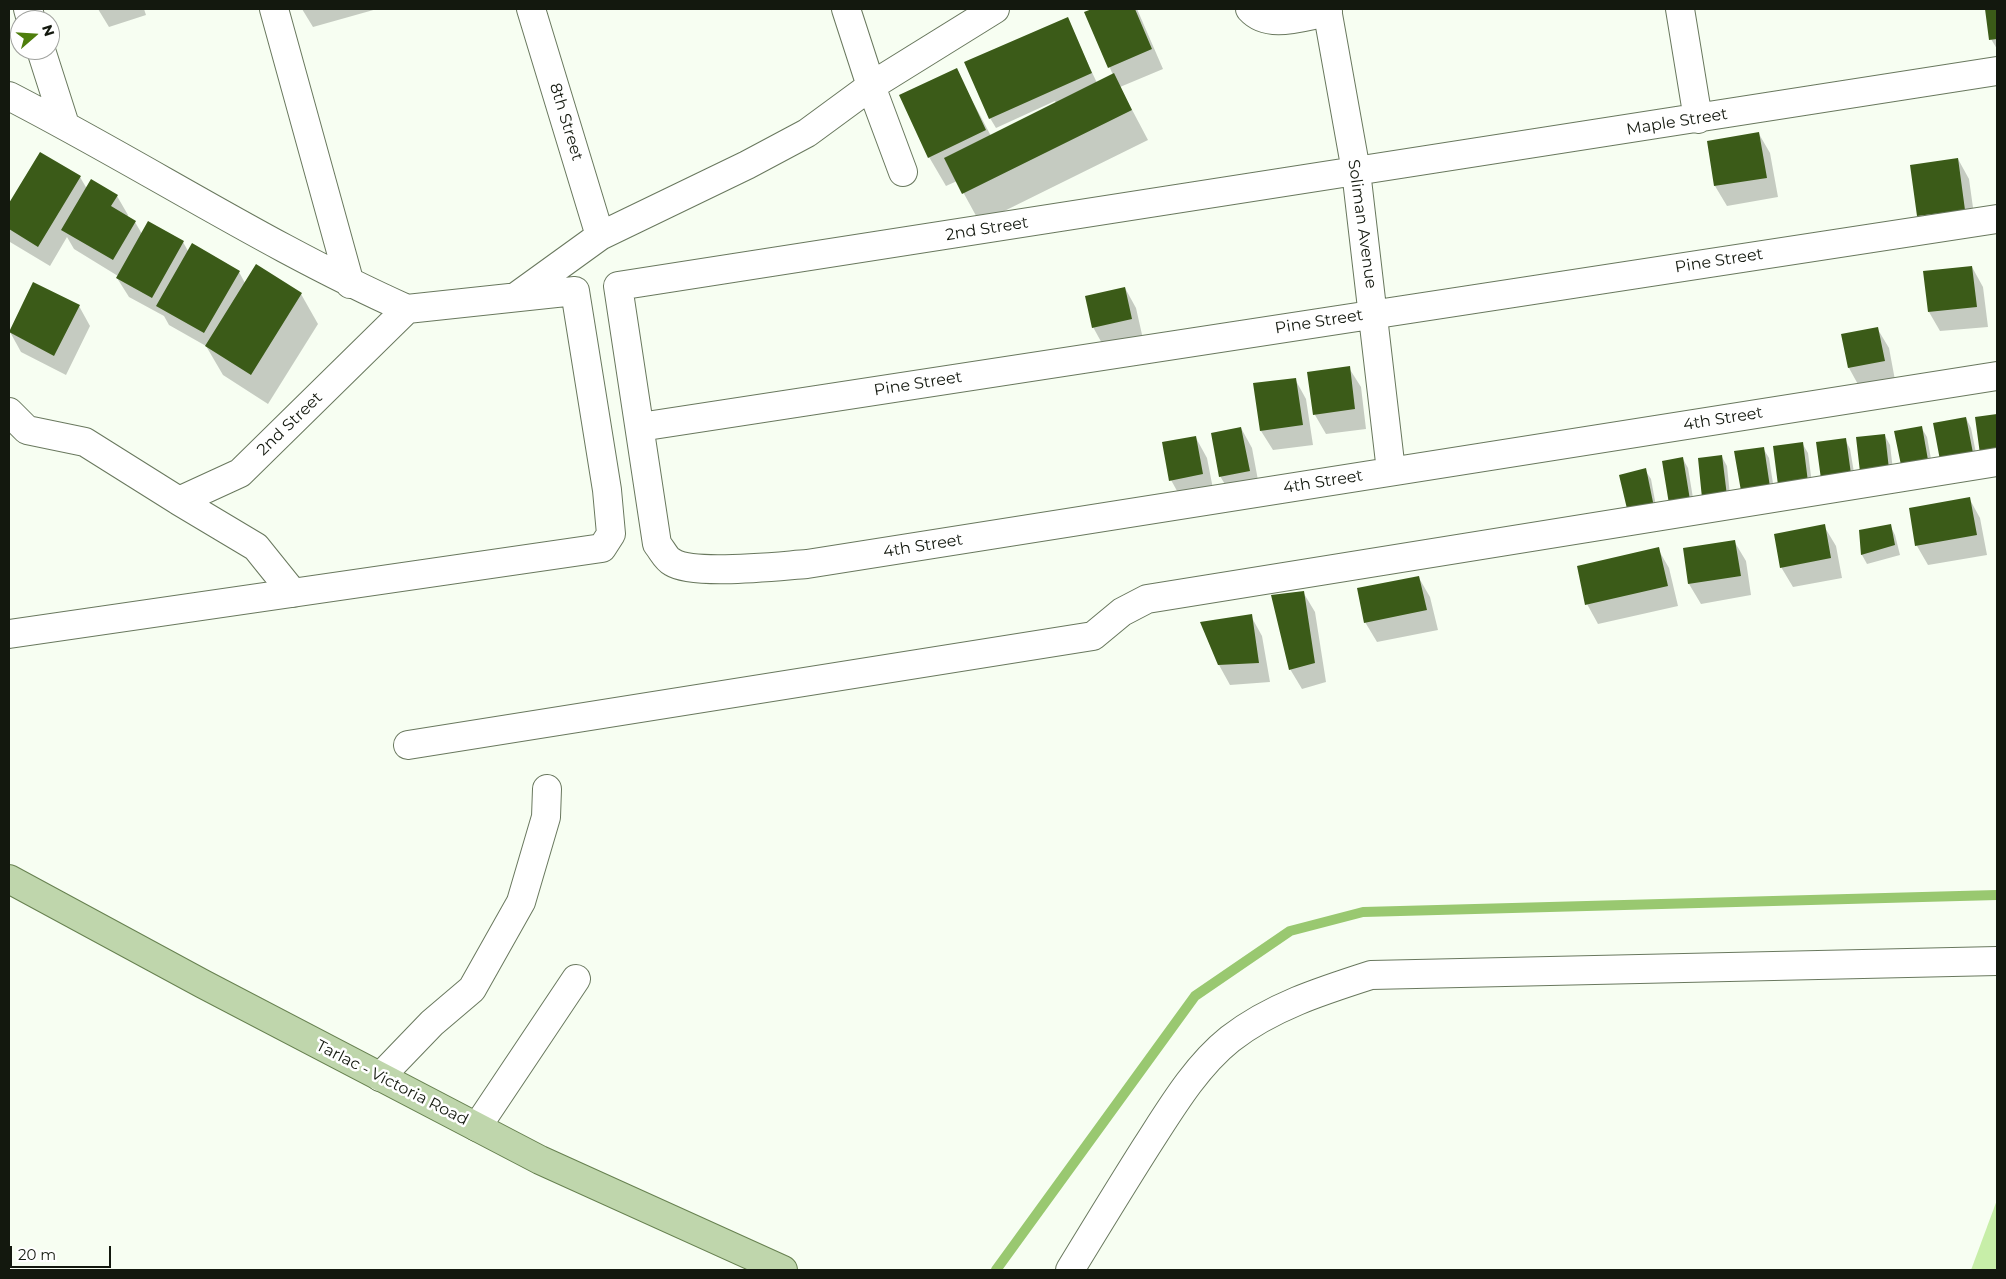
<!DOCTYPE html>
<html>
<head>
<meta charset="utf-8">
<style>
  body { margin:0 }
  #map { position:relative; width:2006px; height:1279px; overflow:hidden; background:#f7fef2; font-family:Montserrat,sans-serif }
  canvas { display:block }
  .frame { position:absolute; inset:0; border:10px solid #13180e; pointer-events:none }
  .north { position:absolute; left:10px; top:10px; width:50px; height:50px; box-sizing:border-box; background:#fff; border:1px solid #a1a39f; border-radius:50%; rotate:71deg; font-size:14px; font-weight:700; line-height:20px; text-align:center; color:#13180e }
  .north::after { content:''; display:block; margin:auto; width:18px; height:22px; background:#4e7e0c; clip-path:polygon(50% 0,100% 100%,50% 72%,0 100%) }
  .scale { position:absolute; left:10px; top:1246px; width:101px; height:22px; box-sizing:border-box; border:2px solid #13180e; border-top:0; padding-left:6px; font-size:15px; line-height:18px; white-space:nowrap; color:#13180e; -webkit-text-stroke:4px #fff; paint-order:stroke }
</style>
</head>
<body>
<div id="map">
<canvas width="2006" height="1279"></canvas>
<div class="frame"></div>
<div class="north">N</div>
<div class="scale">20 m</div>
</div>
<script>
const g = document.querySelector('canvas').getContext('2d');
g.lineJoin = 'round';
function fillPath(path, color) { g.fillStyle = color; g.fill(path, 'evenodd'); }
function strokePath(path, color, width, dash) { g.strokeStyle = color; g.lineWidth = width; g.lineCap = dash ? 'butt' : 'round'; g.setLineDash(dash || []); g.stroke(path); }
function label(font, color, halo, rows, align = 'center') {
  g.font = font + ' Montserrat,sans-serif'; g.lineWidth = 5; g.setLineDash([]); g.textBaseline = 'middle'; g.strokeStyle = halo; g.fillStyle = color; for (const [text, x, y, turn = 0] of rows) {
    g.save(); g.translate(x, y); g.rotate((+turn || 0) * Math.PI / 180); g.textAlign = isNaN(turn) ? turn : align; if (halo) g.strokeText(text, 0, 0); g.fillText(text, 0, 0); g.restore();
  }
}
fillPath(new Path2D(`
  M1997,1200V1270H1971Z`), '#c7eea8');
fillPath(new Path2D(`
  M98,9H144L146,15L109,27Z
  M302,9H377L313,27Z
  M1095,9H1137L1163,69L1120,87L1148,140L980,223L957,181L946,186L929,157L956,70L991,136L1056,103L1055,101L996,128L990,118L1067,19L1097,83L1113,75L1086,13Z
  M1986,9H1997V49L1991,39Z
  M1759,134L1770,153L1778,197L1727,206L1715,186L1708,142Z
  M40,153L80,177L87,189L117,196L128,215L127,218L135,222L142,234L183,242L188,251L239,272L245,283L301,294L318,324L268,404L223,375L206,346L169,325L164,316L129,297L117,278L118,276L74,249L67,237L50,266L10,242L9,206Z
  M1958,159L1969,179L1976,229L1929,235L1918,216Z
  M1972,267L1983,287L1988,327L1940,331L1929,312Z
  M1125,288L1136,308L1143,339L1104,347L1093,327Z
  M79,306L90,326L66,375L21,352L10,332Z
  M1877,328L1889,348L1895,380L1860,388L1849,368L1842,335Z
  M1349,368L1361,387L1366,429L1326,434L1315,415Z
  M1295,379L1306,399L1313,445L1273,450L1261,431Z
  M1966,418L1971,428L1978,463L1934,424Z
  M1921,427L1927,437L1933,470L1902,465Z
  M1241,428L1252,448L1260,491L1232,496L1220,476Z
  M1885,436L1890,445L1894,478L1867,481Z
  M1196,438L1207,458L1214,494L1182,500L1171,480Z
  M1845,439L1850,449L1856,484L1827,488Z
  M1802,443L1808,453L1813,491L1784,494Z
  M1763,448L1769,458L1775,496L1747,501Z
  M1722,457L1727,466L1731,505L1699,459Z
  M1683,459L1688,468L1695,510L1663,462Z
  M1645,470L1651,479L1658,517L1634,522Z
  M1969,498L1980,518L1987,555L1928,565L1917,546L1910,509Z
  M1890,525L1895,535L1900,555L1867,564L1862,555L1861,531Z
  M1824,526L1836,546L1842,578L1793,587L1781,567Z
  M1734,541L1746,561L1751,595L1701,604L1689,584L1684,549Z
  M1658,549L1669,568L1678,606L1598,624L1587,604Z
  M1419,578L1430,597L1438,630L1377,642L1365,622Z
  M1303,592L1315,612L1326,682L1302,689L1290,669Z
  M1251,616L1262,636L1270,682L1230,685L1219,665Z`), '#0003');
strokePath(new Path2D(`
  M996,1270L1195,996L1290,931L1363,912L1997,895`), '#99c870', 10);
fillPath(new Path2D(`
  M1092,9H1135L1152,49L1108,68L1084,12Z
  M1985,9H1997V39L1989,40Z
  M1068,17L1092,73L989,119L964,62Z
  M957,68L986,130L928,158L899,95Z
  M1114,73L1132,110L962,194L944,158Z
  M1759,132L1767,178L1714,186L1707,141Z
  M40,152L81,176L38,247L9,229V203Z
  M1958,158L1965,210L1917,216L1910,165Z
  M91,179L118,195L111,206L136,221L113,260L61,230Z
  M148,221L184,241L152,298L116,278Z
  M192,243L240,271L204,333L156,306Z
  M256,264L302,293L251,375L205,346Z
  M1972,266L1977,307L1928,312L1923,271Z
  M33,282L80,305L54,356L9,332Z
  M1125,287L1132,319L1092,328L1085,296Z
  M1878,327L1885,361L1848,368L1841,334Z
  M1350,366L1355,409L1313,415L1307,372Z
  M1296,378L1303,425L1260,431L1253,383Z
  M1997,414V452L1980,454L1975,417Z
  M1966,417L1973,453L1940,460L1933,423Z
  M1922,426L1928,460L1901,465L1894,431Z
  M1241,427L1250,471L1219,477L1211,433Z
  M1885,434L1889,469L1860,472L1856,437Z
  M1196,436L1203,474L1169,481L1162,442Z
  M1846,438L1851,474L1821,479L1816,442Z
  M1803,442L1808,482L1778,485L1773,446Z
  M1764,447L1770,487L1741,491L1734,451Z
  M1722,455L1727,496L1702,498L1698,458Z
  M1683,457L1690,500L1669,504L1662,461Z
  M1646,468L1654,507L1628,513L1619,475Z
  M1970,497L1977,535L1915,546L1909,508Z
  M1825,524L1831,558L1780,568L1774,534Z
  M1891,524L1895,545L1861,555L1859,530Z
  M1735,540L1741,576L1688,584L1683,548Z
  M1659,547L1668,586L1585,605L1577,566Z
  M1419,576L1427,610L1364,623L1357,588Z
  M1304,591L1315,663L1289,670L1271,595Z
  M1252,614L1259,663L1218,665L1200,622Z`), '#3b5b18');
const minor = new Path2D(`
  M28,9L31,20
  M274,9L350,284
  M531,9L600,236
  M846,9L871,86L903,172
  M1250,9C1269,30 1303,16 1328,12
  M1327,9L1356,171L1391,471
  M1680,9L1698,119
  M41,50L65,125
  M1997,71L618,286L657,544C662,550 666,559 672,562C694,576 778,566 807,564L1997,376
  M9,96C143,165 270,248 407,309
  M517,296L600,236L747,165L807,133L871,86L995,9
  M9,412L27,430L85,442L179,501L240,473L407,309L575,291L607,490L611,534L602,548L9,634
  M640,427L1997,219
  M179,501L256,547L293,593
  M408,745L1093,636L1122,612L1147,599L1997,462
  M380,1077L432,1023L472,989L521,902L546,817L547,789
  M477,1127L576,979
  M1070,1270C1095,1229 1120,1188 1146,1147C1170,1110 1195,1067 1230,1039C1271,1007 1321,991 1371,975L1997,961`);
const major = new Path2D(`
  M9,879L203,984L540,1160L783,1270`);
strokePath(minor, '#69785e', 30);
strokePath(major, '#678150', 30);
strokePath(minor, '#fff', 28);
strokePath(major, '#bfd6ac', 28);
label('16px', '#13180e', '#fff', [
  ["8th Street",566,122,73],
  ["Maple Street",1677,122,-9],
  ["Soliman Avenue",1362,224,82],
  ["2nd Street",987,229,-9],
  ["Pine Street",1719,261,-9],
  ["Pine Street",1319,322,-9],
  ["Pine Street",918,384,-9],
  ["4th Street",1723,419,-9],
  ["2nd Street",290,424,-44],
  ["4th Street",1323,482,-9],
  ["4th Street",923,546,-9],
  ["Tarlac - Victoria Road",392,1083,27]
]);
</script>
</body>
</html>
